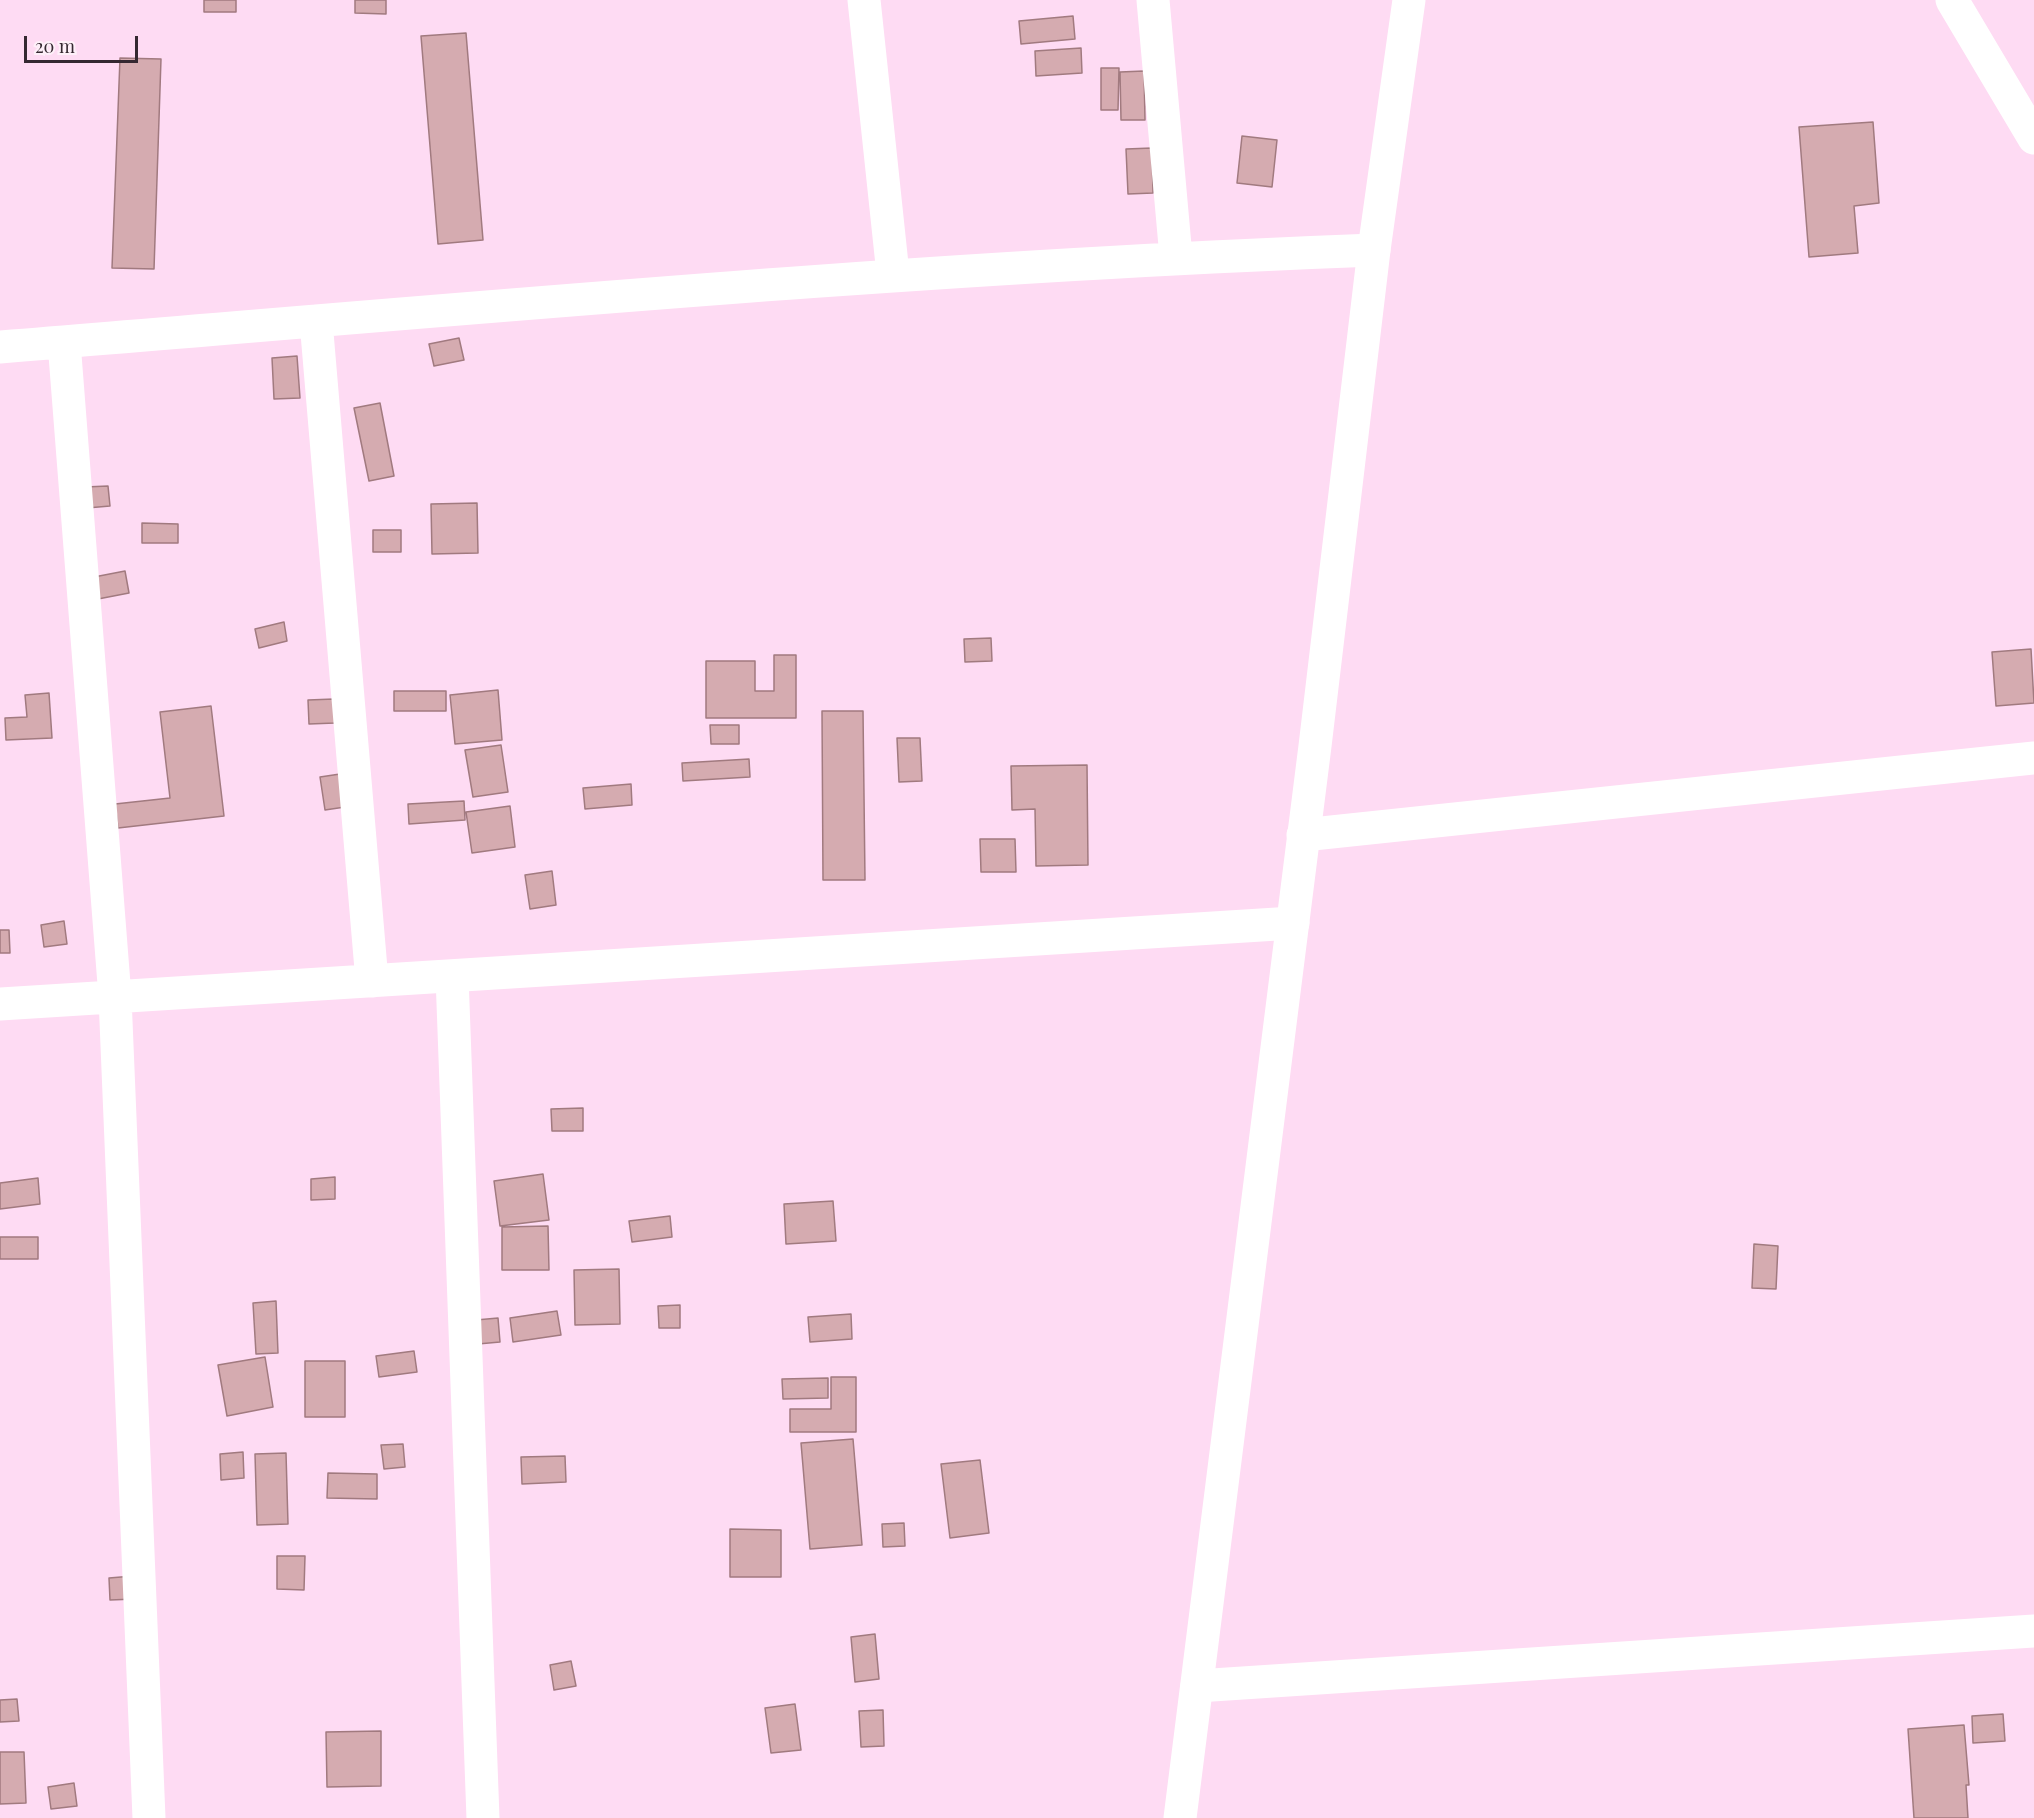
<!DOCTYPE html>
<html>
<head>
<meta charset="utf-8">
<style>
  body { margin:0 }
  #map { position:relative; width:2034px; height:1818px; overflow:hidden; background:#fedbf3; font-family:"Playfair Display",serif }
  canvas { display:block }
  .scale { position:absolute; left:24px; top:36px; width:114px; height:27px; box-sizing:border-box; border:3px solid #352831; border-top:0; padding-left:8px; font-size:18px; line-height:21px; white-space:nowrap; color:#352831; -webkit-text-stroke:4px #fef0f9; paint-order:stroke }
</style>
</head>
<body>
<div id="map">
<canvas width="2034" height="1818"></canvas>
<div class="scale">20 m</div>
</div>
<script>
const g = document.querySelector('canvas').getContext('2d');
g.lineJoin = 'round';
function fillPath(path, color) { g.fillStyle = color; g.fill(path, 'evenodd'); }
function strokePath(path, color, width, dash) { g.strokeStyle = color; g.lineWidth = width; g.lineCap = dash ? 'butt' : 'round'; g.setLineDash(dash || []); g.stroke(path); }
const building = new Path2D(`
  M204,0H236V12H204Z
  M355,0H386V14L355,13Z
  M1073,16L1075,39L1021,44L1019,21Z
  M466,33L483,240L438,244L421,36Z
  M1081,48L1082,73L1036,76L1035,51Z
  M120,58L161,59L154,269L112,268Z
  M1101,68H1119L1118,110H1101Z
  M1144,71L1145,120H1121L1120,72Z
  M1873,122L1879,203L1854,206L1858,253L1809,257L1799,127Z
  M1242,136L1277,140L1272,187L1237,183Z
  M1152,148L1153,193L1128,194L1126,149Z
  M459,338L464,360L434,366L429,344Z
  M297,356L300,398L274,399L272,358Z
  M380,403L394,476L369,481L354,408Z
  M108,486L110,506L87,508L85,487Z
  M477,503L478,553L432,554L431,504Z
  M142,523L178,524V543H142Z
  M373,530H401V552H373Z
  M125,571L129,593L98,599L94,577Z
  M284,622L287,641L259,648L255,629Z
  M991,638L992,661L965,662L964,639Z
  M2031,649L2034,703L1996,706L1992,652Z
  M774,655H796V718H706V661H755V691H774Z
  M498,690L502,740L455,744L450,695Z
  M394,691H446V711H394Z
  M49,693L52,738L6,740L5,718L27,717L25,695Z
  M334,699L335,723L309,724L308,700Z
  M211,706L224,816L118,828L115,804L170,798L160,712Z
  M822,711H863L865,880H823Z
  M710,725H739V744H711Z
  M897,738H920L922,781L899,782Z
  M501,745L508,792L473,797L465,750Z
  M749,759L750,777L683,781L682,763Z
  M1087,765L1088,865L1036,866L1035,809L1012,810L1011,766Z
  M340,774L345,807L325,810L320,777Z
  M631,784L632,805L585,809L583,788Z
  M464,801L465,820L409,824L408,804Z
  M510,806L515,847L472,853L466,812Z
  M980,839H1015L1016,872H981Z
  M552,871L556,905L530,909L525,875Z
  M64,921L67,944L44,947L41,925Z
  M0,930H9L10,953H0Z
  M583,1108V1131H552L551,1109Z
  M543,1174L549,1220L500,1226L494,1181Z
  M335,1177V1199L311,1200V1179Z
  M38,1178L40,1204L0,1209V1183Z
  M833,1201L836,1241L786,1244L784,1204Z
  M670,1216L672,1237L632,1242L629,1221Z
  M548,1226L549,1270H502V1227Z
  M0,1237H38V1259H0Z
  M1754,1244L1778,1246L1776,1289L1752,1288Z
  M619,1269L620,1324L575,1325L574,1270Z
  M276,1301L278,1353L256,1354L253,1303Z
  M680,1305V1328H659L658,1306Z
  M557,1311L561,1335L513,1342L510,1318Z
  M851,1314L852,1339L810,1342L808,1317Z
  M498,1318L500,1342L456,1346L454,1322Z
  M414,1351L417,1372L379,1377L376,1356Z
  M265,1357L273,1407L227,1416L218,1365Z
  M305,1361H345V1417H305Z
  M831,1377H856V1432H790V1409H831Z
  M828,1378V1398L783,1399L782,1379Z
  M853,1439L862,1545L810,1549L801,1443Z
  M403,1444L405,1467L384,1469L381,1445Z
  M243,1452L244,1478L221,1480L220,1454Z
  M286,1453L288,1524L257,1525L255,1454Z
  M565,1456L566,1482L522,1484L521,1457Z
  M980,1460L989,1533L950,1538L941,1464Z
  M328,1473L377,1474V1499L327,1498Z
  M904,1523L905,1546L883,1547L882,1524Z
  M730,1529L781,1530V1577H730Z
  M277,1556H305L304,1590L277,1589Z
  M133,1576L135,1599L110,1600L109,1578Z
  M875,1634L879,1679L855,1682L851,1637Z
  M571,1661L576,1686L554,1690L550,1665Z
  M17,1699L19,1721L0,1722V1700Z
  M795,1704L801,1750L771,1753L765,1708Z
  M883,1710L884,1746L861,1747L859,1711Z
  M2003,1714L2005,1741L1973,1743L1972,1716Z
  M1964,1725L1969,1785H1966L1968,1818H1914L1908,1729Z
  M381,1731V1786L327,1787L326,1732Z
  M0,1752H24L26,1803L0,1804Z
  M74,1783L77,1806L51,1809L48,1787Z`);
fillPath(building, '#d5abb0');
strokePath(building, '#a17a7f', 1.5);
strokePath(new Path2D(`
  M864,0L893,274
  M1153,0L1176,257
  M1952,0L2034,138
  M316,321L372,981
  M64,342L115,997L149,1818
  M0,347C458,310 915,267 1374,250
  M1303,835L2034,758
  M452,976L483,1818
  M0,1004L1293,923
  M1197,1686L2034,1631`), '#fff', 33);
strokePath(new Path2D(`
  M1180,1818L1315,746L1374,250L1409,0`), '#fff', 33);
</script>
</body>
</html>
